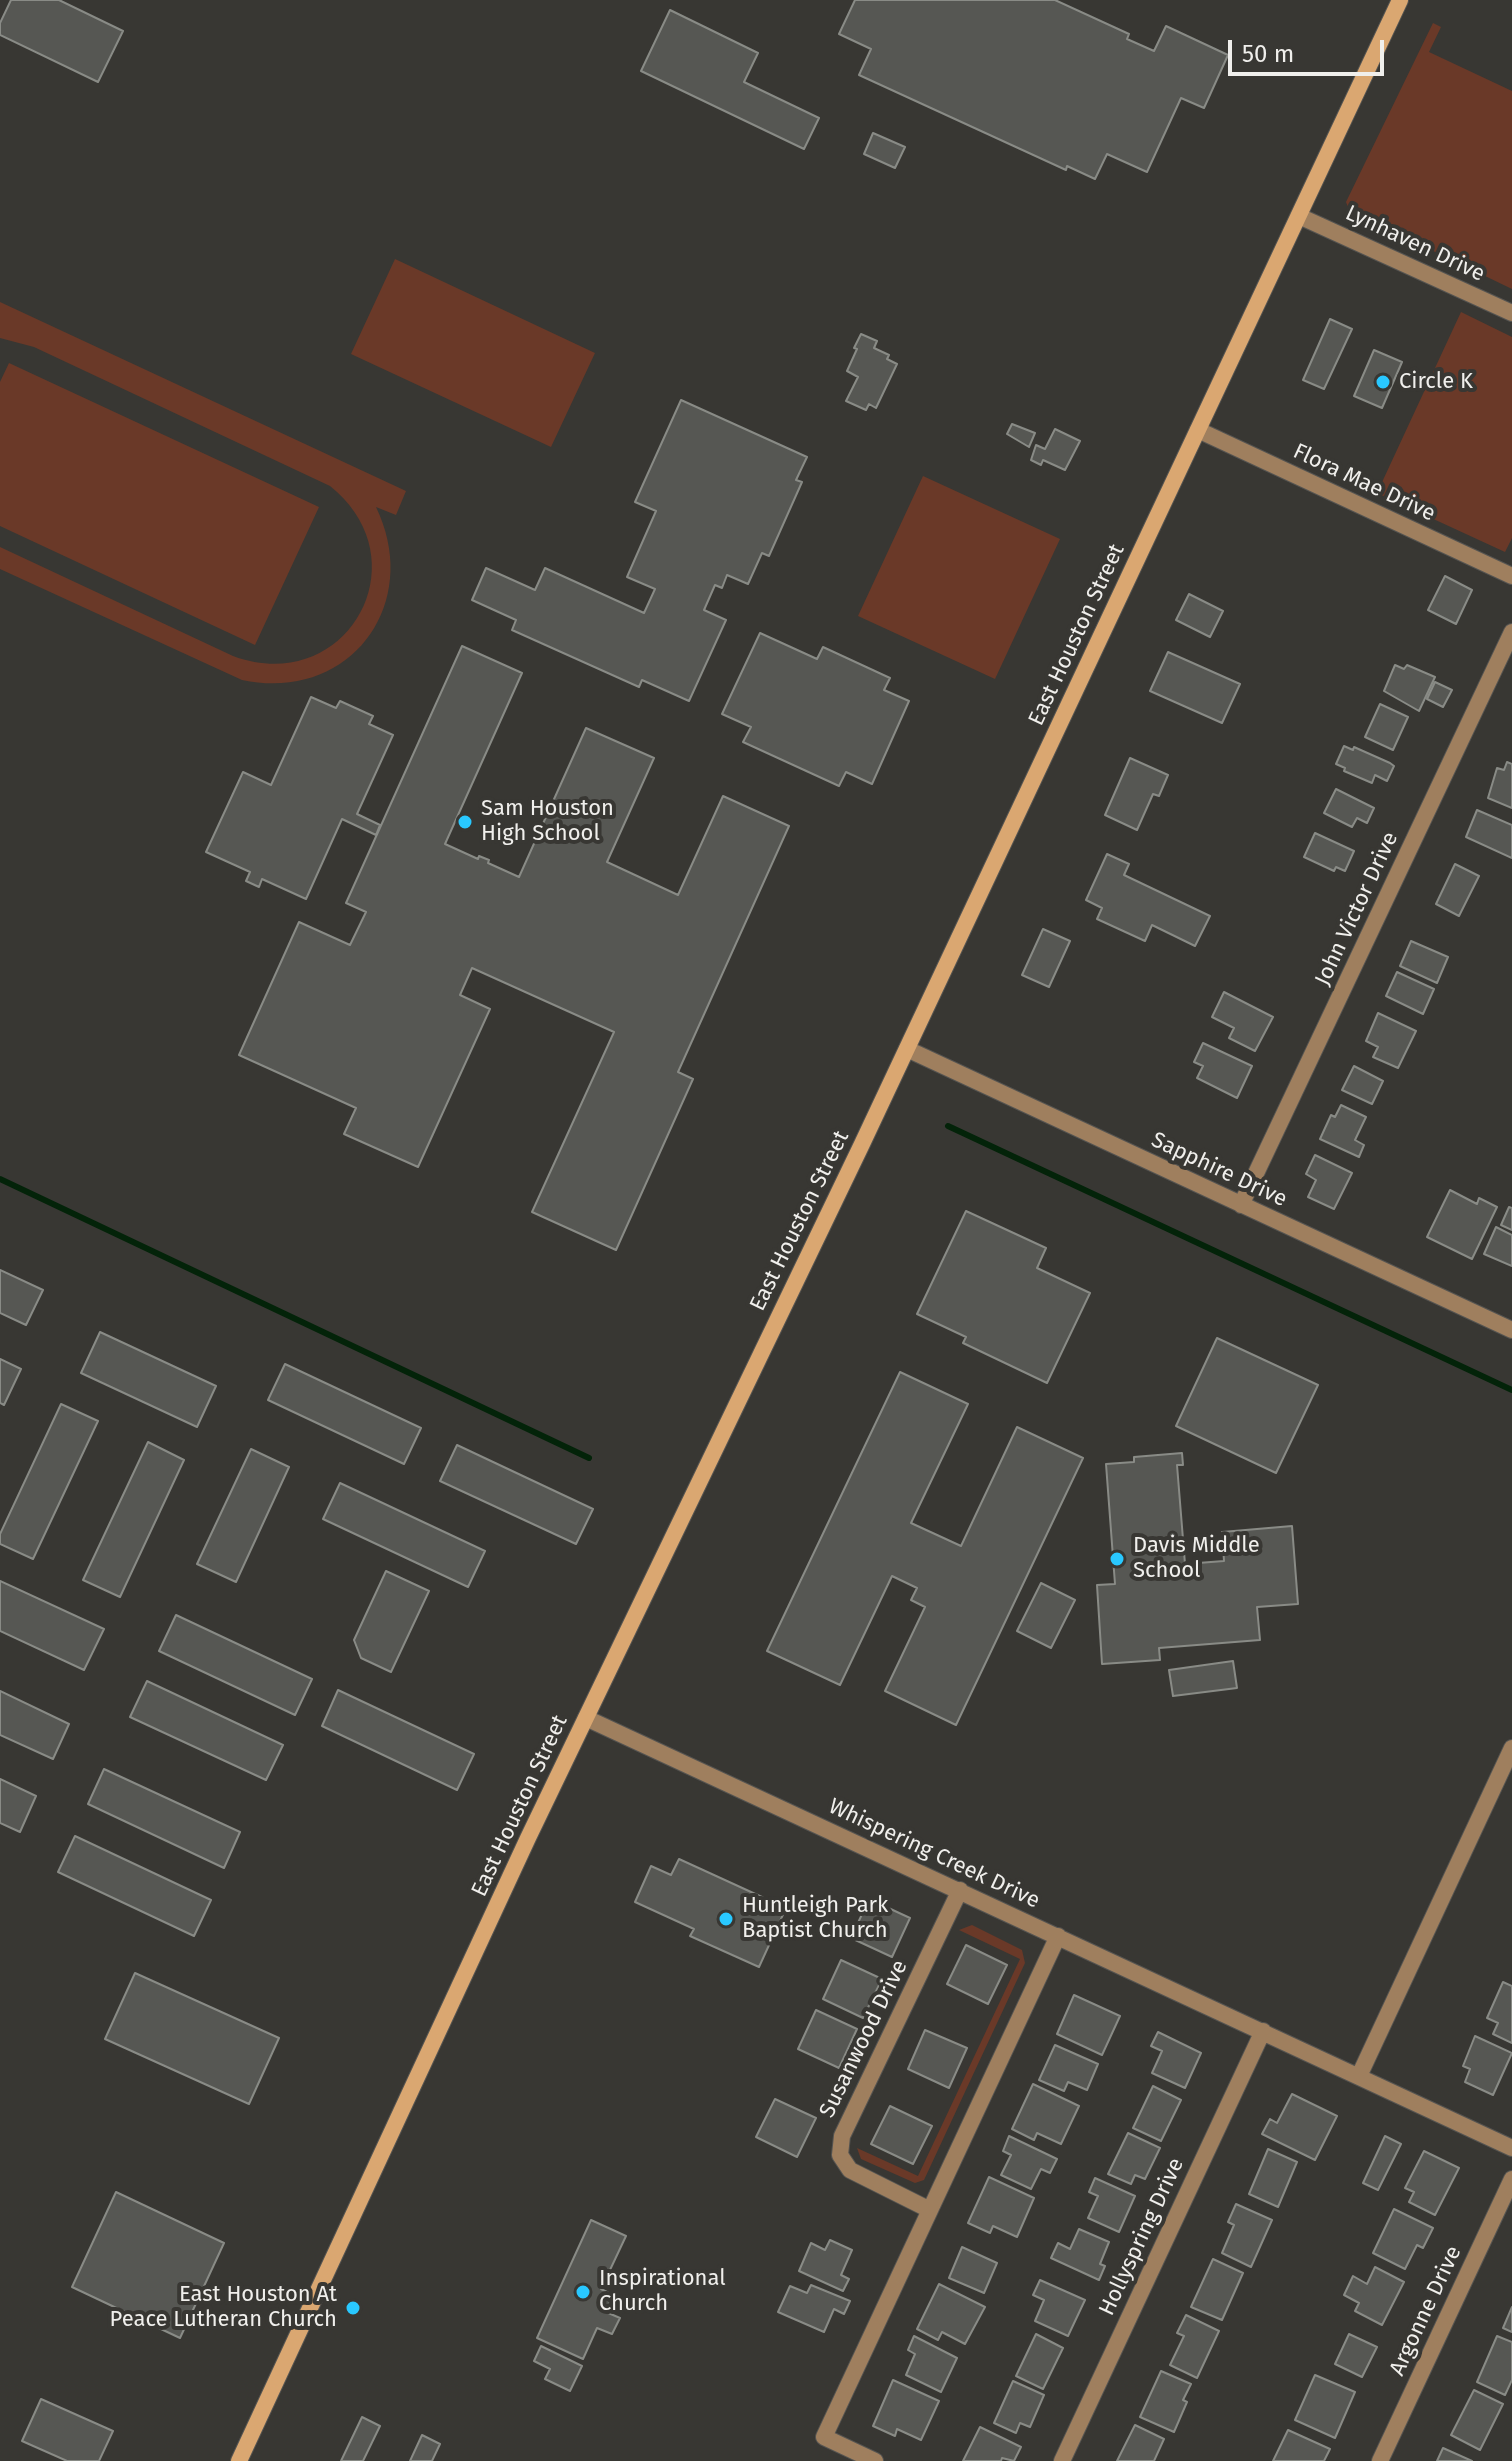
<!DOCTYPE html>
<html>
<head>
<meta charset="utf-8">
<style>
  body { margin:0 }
  #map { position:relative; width:1512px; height:2461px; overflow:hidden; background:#383733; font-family:"Fira Sans",sans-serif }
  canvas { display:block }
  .scale { position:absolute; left:1228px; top:40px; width:156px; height:36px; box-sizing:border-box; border:4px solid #f0efec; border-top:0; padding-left:10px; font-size:24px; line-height:28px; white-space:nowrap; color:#f0efec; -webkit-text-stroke:6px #383733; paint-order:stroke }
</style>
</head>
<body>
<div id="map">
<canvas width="1512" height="2461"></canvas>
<div class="scale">50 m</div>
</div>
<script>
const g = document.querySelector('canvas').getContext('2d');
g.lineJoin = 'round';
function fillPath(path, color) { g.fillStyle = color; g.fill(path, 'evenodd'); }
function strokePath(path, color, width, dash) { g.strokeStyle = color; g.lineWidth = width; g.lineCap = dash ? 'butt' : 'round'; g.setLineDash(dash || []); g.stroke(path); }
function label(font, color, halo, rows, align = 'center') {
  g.font = font + ' "Fira Sans",sans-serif'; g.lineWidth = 8; g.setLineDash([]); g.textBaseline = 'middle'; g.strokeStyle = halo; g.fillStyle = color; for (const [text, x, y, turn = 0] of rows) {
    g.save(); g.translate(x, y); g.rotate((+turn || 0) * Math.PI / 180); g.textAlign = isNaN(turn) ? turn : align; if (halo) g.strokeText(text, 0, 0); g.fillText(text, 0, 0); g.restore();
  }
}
fillPath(new Path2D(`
  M1433,23L1441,27L1429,52L1512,91V289L1398,234L1395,239C1376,230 1353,223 1346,202Z
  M395,259L595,353L551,447L351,354Z
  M0,302L406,491L396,515L376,507C423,604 350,703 242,680L0,569V547L233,656C346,698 424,561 330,486L34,347L0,338Z
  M1461,312L1512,337V538L1505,552L1377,493Z
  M9,363L319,507L255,645L0,526V382Z
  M923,476L1060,539L995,679L858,616Z
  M972,1925L1022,1950L1025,1963L924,2180L915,2183L861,2159L857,2148L918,2176L1020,1959L959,1930Z`), '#6a3928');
strokePath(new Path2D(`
  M948,1126L1512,1390
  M0,1179L589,1458`), '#032309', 6);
const building = new Path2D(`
  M11,0H59L123,31L98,82L0,35V23Z
  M855,0H1055L1129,34L1127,39L1154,51L1166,26L1228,55L1204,108L1181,98L1147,172L1107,154L1095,179L1067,166L1066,170L859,75L871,49L839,34Z
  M670,10L758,53L744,82L819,118L804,149L641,71Z
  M873,133L905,147L895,168L864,154Z
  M1330,319L1352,329L1324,389L1303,380Z
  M861,334L877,341L874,348L889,355L887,359L897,364L876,408L869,404L866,410L846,401L858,377L847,371L857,349L854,348Z
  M1374,350L1402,362L1382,408L1354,396Z
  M681,400L807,457L796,480L802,482L769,556L762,553L748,584L727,575L722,588L715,585L704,610L726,620L689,701L642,680L639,687L512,630L516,620L472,600L486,568L535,590L545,568L644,613L655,589L627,577L656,511L635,502Z
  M1012,424L1035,433L1029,447L1007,434Z
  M1055,429L1080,441L1065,470L1043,460L1041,465L1031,460L1036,445L1045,449Z
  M1445,576L1472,590L1456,624L1428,610Z
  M1189,594L1223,611L1210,637L1176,620Z
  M760,633L817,659L823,647L890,678L884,690L909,701L872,784L846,772L839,786L743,742L751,727L722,714Z
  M462,646L522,673L445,844L478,859L479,856L489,860L488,863L519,877L586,728L654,758L607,862L678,895L723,796L789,826L678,1072L693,1079L616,1250L532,1212L614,1032L472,968L460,995L490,1009L418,1167L344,1134L356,1108L239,1055L299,922L350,945L366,912L346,903Z
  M1168,652L1240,684L1222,723L1150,691Z
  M1395,665L1404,669L1407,665L1435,677L1419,711L1384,691Z
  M1435,682L1452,690L1443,707L1427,699Z
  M311,697L336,708L340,701L373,716L369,724L393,735L357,814L380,825L376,835L342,819L306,899L262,879L259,887L246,881L250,872L206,852L243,772L271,785Z
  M1380,704L1408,717L1393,750L1365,737Z
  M1344,746L1353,750L1354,747L1390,763L1394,766L1387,781L1375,775L1372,783L1344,771L1345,768L1336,764Z
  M1130,758L1168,775L1159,796L1153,794L1137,830L1105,815Z
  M1507,762L1512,764V808L1488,798L1497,768L1504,770Z
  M1336,789L1374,808L1367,823L1357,818L1352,827L1324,813Z
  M1477,810L1512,825V858L1466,837Z
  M1315,833L1354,851L1345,871L1336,867L1334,871L1304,857Z
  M1107,854L1129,864L1124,875L1210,916L1195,946L1152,925L1145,941L1097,919L1102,908L1086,900Z
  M1455,864L1479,876L1459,916L1436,904Z
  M1043,929L1070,941L1049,987L1022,975Z
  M1411,941L1448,957L1437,983L1400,966Z
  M1397,972L1434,989L1423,1014L1386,996Z
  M1224,992L1273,1017L1255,1051L1229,1038L1234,1028L1212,1017Z
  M1378,1013L1416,1031L1398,1068L1373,1057L1378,1047L1366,1041Z
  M1203,1043L1252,1066L1237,1098L1197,1078L1203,1066L1194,1062Z
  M1354,1066L1383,1081L1372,1104L1342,1090Z
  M1341,1105L1366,1117L1355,1140L1364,1145L1359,1157L1320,1139L1331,1115L1335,1117Z
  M1315,1155L1352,1173L1334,1209L1308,1197L1316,1180L1306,1174Z
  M1450,1190L1477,1204L1479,1198L1497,1207L1472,1259L1427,1237Z
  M1509,1207L1512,1208V1230L1501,1225Z
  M966,1211L1046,1248L1037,1268L1090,1293L1047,1383L963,1343L966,1337L917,1314Z
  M1496,1227L1512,1235V1266L1484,1254Z
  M0,1270L43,1290L26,1325L0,1313Z
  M100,1332L216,1386L197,1427L81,1373Z
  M1217,1338L1318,1385L1276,1473L1176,1426Z
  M0,1359L21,1369L4,1405L0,1403Z
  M285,1364L421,1428L404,1464L268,1400Z
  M900,1372L968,1404L911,1523L961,1546L1017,1427L1083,1458L956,1725L885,1691L925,1607L911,1600L917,1588L892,1576L840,1685L767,1651Z
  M61,1404L98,1421L33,1559L0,1544V1534Z
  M148,1442L184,1460L120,1597L83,1580Z
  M457,1445L593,1509L576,1544L440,1481Z
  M251,1449L289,1467L236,1582L197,1564Z
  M1182,1453L1183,1465H1177L1185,1564L1224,1561L1222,1532L1292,1526L1298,1604L1257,1607L1260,1640L1159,1648L1160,1660L1102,1664L1097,1585L1115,1584L1106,1464L1134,1462V1457Z
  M340,1483L485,1551L468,1587L323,1519Z
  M386,1571L429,1591L391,1672L361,1658L354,1640Z
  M0,1581L104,1629L84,1670L0,1631Z
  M1041,1583L1075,1600L1051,1648L1017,1631Z
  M176,1615L312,1679L295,1715L159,1651Z
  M1233,1661L1237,1688L1173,1696L1169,1670Z
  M147,1681L283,1745L266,1780L130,1717Z
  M338,1690L474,1754L457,1790L322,1726Z
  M0,1691L69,1724L53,1759L0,1735Z
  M104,1769L240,1832L224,1868L88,1804Z
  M0,1779L36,1796L20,1832L0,1823Z
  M75,1836L211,1900L194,1936L58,1872Z
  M679,1859L786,1908L759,1967L690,1936L694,1929L635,1902L651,1866L671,1875Z
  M869,1899L910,1918L892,1957L851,1938Z
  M966,1945L1007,1965L988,2004L947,1984Z
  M841,1960L882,1979L863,2018L823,1999Z
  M135,1973L279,2038L249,2104L105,2039Z
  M1503,1982L1512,1986V2043L1493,2034L1498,2023L1487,2018Z
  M1074,1995L1120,2016L1102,2055L1057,2034Z
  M816,2010L857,2029L839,2068L798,2049Z
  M925,2030L967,2048L949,2088L908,2069Z
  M1158,2032L1201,2053L1185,2088L1152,2073L1162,2051L1151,2046Z
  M1475,2036L1512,2053L1493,2095L1465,2082L1470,2069L1463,2066Z
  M1055,2045L1098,2064L1087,2090L1068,2082L1064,2091L1039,2080Z
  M1033,2084L1079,2106L1061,2144L1037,2133L1034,2140L1012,2129Z
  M1153,2086L1181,2100L1161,2141L1133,2128Z
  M1292,2094L1337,2116L1315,2160L1262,2134L1270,2119L1277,2123Z
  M775,2099L816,2118L797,2157L756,2137Z
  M890,2106L932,2126L913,2164L871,2144Z
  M1128,2133L1160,2148L1145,2179L1135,2175L1131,2184L1108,2174Z
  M1009,2136L1057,2159L1050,2173L1041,2169L1031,2189L1001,2175L1011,2155L1003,2151Z
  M1385,2136L1401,2144L1378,2190L1363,2183Z
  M1268,2149L1297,2162L1278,2207L1249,2194Z
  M1424,2151L1459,2168L1435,2215L1409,2202L1414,2192L1405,2188Z
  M989,2177L1034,2198L1017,2237L993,2226L990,2233L968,2223Z
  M1095,2178L1135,2196L1119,2232L1088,2218L1098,2196L1089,2192Z
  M116,2192L224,2243L180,2338L72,2287Z
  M1236,2204L1272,2220L1251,2267L1222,2253L1234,2225L1228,2222Z
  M1394,2209L1433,2228L1423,2248L1417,2245L1405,2269L1373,2253Z
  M591,2220L626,2236L601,2289L613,2295L606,2312L620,2318L612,2334L597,2328L583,2359L537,2338Z
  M1079,2229L1109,2242L1100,2264L1105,2266L1099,2280L1051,2258L1058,2243L1070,2249Z
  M830,2240L852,2250L841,2275L849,2279L843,2291L799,2271L811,2243L825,2250Z
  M962,2247L997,2263L984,2293L949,2278Z
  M1213,2259L1243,2273L1222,2320L1191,2307Z
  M1375,2267L1404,2282L1382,2325L1355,2311L1359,2303L1344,2295L1353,2276L1367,2284Z
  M1040,2280L1085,2300L1068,2336L1035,2321L1044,2300L1033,2295Z
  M939,2284L985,2307L965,2344L942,2332L938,2340L917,2329Z
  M811,2285L850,2301L844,2314L834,2309L824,2332L778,2312L790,2286L807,2293Z
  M1512,2307V2332L1503,2328Z
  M1186,2315L1219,2331L1197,2378L1170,2365L1184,2336L1177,2333Z
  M1036,2334L1063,2348L1043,2389L1016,2376Z
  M1349,2334L1377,2347L1362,2377L1335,2364Z
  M914,2336L957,2358L941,2392L906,2375L915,2354L908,2350Z
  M1497,2336L1512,2342V2380L1505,2395L1477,2382Z
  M541,2346L582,2366L570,2391L545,2379L550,2369L534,2361Z
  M1161,2371L1191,2384L1183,2400L1187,2402L1174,2432L1140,2417Z
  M1315,2375L1355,2392L1335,2438L1295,2420Z
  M893,2380L939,2401L921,2440L897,2429L895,2436L873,2426Z
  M1013,2381L1044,2395L1030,2427L1020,2423L1016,2433L994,2423Z
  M1474,2390L1503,2404L1480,2450L1451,2435Z
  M41,2399L113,2431L99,2461H67L22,2441Z
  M362,2417L380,2426L363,2461H341Z
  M1135,2425L1164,2439L1154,2461H1117Z
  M980,2427L1021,2447L1014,2461L1002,2458L1001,2461H963Z
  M1288,2430L1330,2449L1324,2461H1273Z
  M422,2435L440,2444L432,2461H410Z
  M1443,2448L1472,2461H1437Z`);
fillPath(building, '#565753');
strokePath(building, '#898b86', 2);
const minor = new Path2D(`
  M1299,216L1512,313
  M1198,430L1512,576
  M907,1049L1512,1330
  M1241,1205L1512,632
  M586,1718L1512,2148
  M1359,2076L1512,1748
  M930,2210L850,2170L840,2155L842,2136L960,1890
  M875,2461L824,2437L1058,1936
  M1062,2461L1263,2031
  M1380,2461L1512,2179`);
const secondary = new Path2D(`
  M239,2461L528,1838L862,1144L1400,0`);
strokePath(minor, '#555451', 18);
strokePath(secondary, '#555451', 18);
strokePath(minor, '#9f7f5e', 16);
strokePath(secondary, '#daa771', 16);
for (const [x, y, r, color] of [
  [1383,382,8,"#29c8ff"],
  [465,822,8,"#29c8ff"],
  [1117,1559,8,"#29c8ff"],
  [726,1919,8,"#29c8ff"],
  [583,2292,8,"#29c8ff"],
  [353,2308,8,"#29c8ff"]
]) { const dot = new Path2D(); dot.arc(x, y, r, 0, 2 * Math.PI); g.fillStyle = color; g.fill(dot); strokePath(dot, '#383733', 3); }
label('22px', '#f0efec', '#383733', [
  ["Lynhaven Drive",1415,244,25],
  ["Flora Mae Drive",1364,483,25],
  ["East Houston Street",1077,635,-65],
  ["John Victor Drive",1357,909,-65],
  ["Sapphire Drive",1219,1170,25],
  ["East Houston Street",800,1221,-64],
  ["East Houston Street",520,1806,-65],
  ["Whispering Creek Drive",934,1854,25],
  ["Susanwood Drive",864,2039,-64],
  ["Hollyspring Drive",1142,2237,-65],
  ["Argonne Drive",1426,2311,-65]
]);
label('22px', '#f0efec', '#383733', [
  ["Circle K",1399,382],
  ["Sam Houston",481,809],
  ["High School",481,834],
  ["Davis Middle",1133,1546],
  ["School",1133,1571],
  ["Huntleigh Park",742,1906],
  ["Baptist Church",742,1931],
  ["Inspirational",599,2279],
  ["Church",599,2304],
  ["East Houston At",337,2295,"right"],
  ["Peace Lutheran Church",337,2320,"right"]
], 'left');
</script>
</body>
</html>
